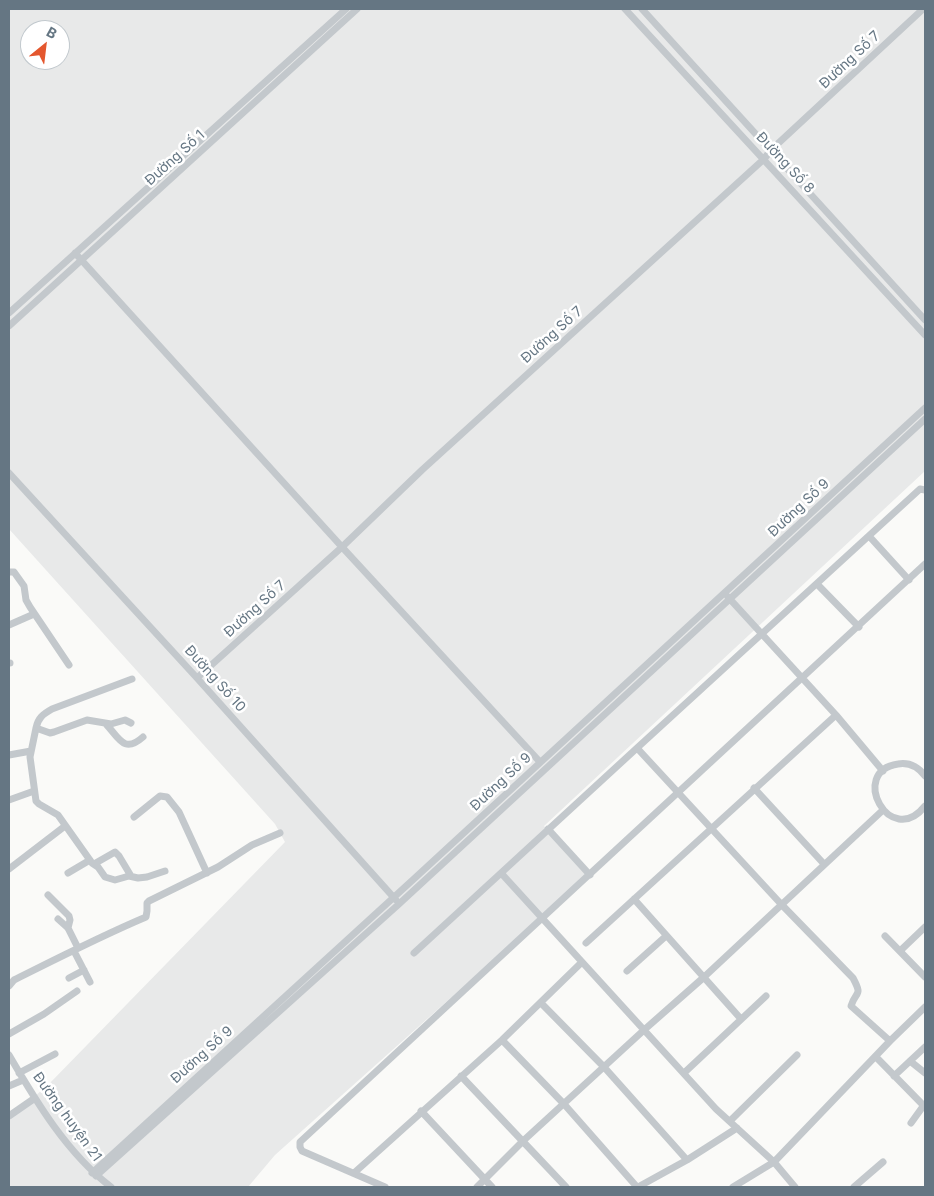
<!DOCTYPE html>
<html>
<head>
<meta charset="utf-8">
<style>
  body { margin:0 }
  #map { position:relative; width:934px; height:1196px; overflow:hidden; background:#fafaf8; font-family:Inter,sans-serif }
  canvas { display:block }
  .frame { position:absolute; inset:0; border:10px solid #657683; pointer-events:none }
  .north { position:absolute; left:20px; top:20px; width:50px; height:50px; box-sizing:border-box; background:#fff; border:1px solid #c1c8cd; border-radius:50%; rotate:29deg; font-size:14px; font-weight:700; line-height:20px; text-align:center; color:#657683 }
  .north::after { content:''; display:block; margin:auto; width:18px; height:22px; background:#e4572e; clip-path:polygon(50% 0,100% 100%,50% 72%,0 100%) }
</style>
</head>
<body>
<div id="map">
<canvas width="934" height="1196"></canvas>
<div class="frame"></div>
<div class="north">B</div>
</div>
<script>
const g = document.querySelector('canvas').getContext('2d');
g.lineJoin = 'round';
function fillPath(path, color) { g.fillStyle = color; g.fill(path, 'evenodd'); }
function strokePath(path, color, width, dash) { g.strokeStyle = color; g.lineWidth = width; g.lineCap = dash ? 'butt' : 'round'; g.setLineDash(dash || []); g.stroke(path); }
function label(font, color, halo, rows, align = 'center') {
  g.font = font + ' Inter,sans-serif'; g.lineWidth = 5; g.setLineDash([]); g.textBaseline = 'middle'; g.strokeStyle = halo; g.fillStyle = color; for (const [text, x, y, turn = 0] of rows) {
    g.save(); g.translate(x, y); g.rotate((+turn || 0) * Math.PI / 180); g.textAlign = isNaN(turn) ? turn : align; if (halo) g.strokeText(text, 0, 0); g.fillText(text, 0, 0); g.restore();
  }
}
fillPath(new Path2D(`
  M9,9H925V471L544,826L587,876L275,1155L248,1187H9V1118L48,1085L285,842L275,824L9,529ZM30,30H60V60H30Z`), '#e8e9e9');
strokePath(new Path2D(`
  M625,9L925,335
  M642,9L925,320
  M75,253L342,547L540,762
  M9,313L346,9
  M9,326L357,9
  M9,473L197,678L396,900
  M869,536L909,580
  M9,572H14L24,586L26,600L30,607L69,665
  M817,584L859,627
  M728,597L836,715L883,771
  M9,625L34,614
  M9,663H10
  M197,678L342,547L422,470L764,159L771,150L923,9
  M131,723L125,720L111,724L87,720L54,732L50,733L36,728L30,757L36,801L39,804L58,815L92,863L98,867L105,877L115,880L129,876L138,878L147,877L165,871
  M106,724C119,738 124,754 143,737
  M36,728C38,718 43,714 52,709L132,679
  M9,755L31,751
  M925,776C919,768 910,762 898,764C848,771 890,850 925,806
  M754,788L824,864
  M9,800L34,791
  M134,817L160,796L167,797L179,812L207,873
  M548,829L590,875
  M94,864L115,852L119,856L131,876
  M9,869L65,826
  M68,873L90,860
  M501,873L716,1109L774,1162L795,1187
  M48,895L69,916L70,920L68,928
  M634,899L741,1019
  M58,919L68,928L78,948
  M885,936L925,977
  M586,943L836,715
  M74,951L90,982
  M900,951L925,927
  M414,953L637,748
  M627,971L666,936
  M69,978L84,970
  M9,986L14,980C58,958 101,936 146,917L147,911V903L149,901L218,867L252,845L280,833
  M541,1003L604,1067L687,1160
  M9,1034L44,1014L77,991
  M502,1040L564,1104L637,1187
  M890,1041L851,1006C856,990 863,997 853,978L781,904L637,748L920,489L925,490
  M9,1055C37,1103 67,1153 111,1187
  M876,1057L925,1107
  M910,1061L925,1073
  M19,1073L55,1054
  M684,1073L766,996
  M461,1076L566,1187
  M894,1076L925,1047
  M9,1086L23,1080
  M421,1111L492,1187
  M9,1116L35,1098
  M730,1121L797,1055
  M911,1123L924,1105
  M92,1173L416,877L925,408
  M354,1173L502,1040L582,962
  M96,1176L399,904L925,419
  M385,1187L302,1151L300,1147V1142L925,564
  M477,1187L523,1141L644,1030L703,978L883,810
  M638,1187L687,1160L737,1128
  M733,1187L774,1162L890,1041L925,1007
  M854,1187L883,1162`), '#c3c8cc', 7);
label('14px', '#657683', '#fff', [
  ["Đường Số 7",850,60,-43],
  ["Đường Số 1",175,158,-42],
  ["Đường Số 8",785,163,47],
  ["Đường Số 7",552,335,-42],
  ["Đường Số 9",799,508,-43],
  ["Đường Số 7",255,609,-42],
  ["Đường Số 10",215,679,48],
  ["Đường Số 9",501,782,-43],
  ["Đường Số 9",202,1055,-42],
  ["Đường huyện 21",67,1117,54]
]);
</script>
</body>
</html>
